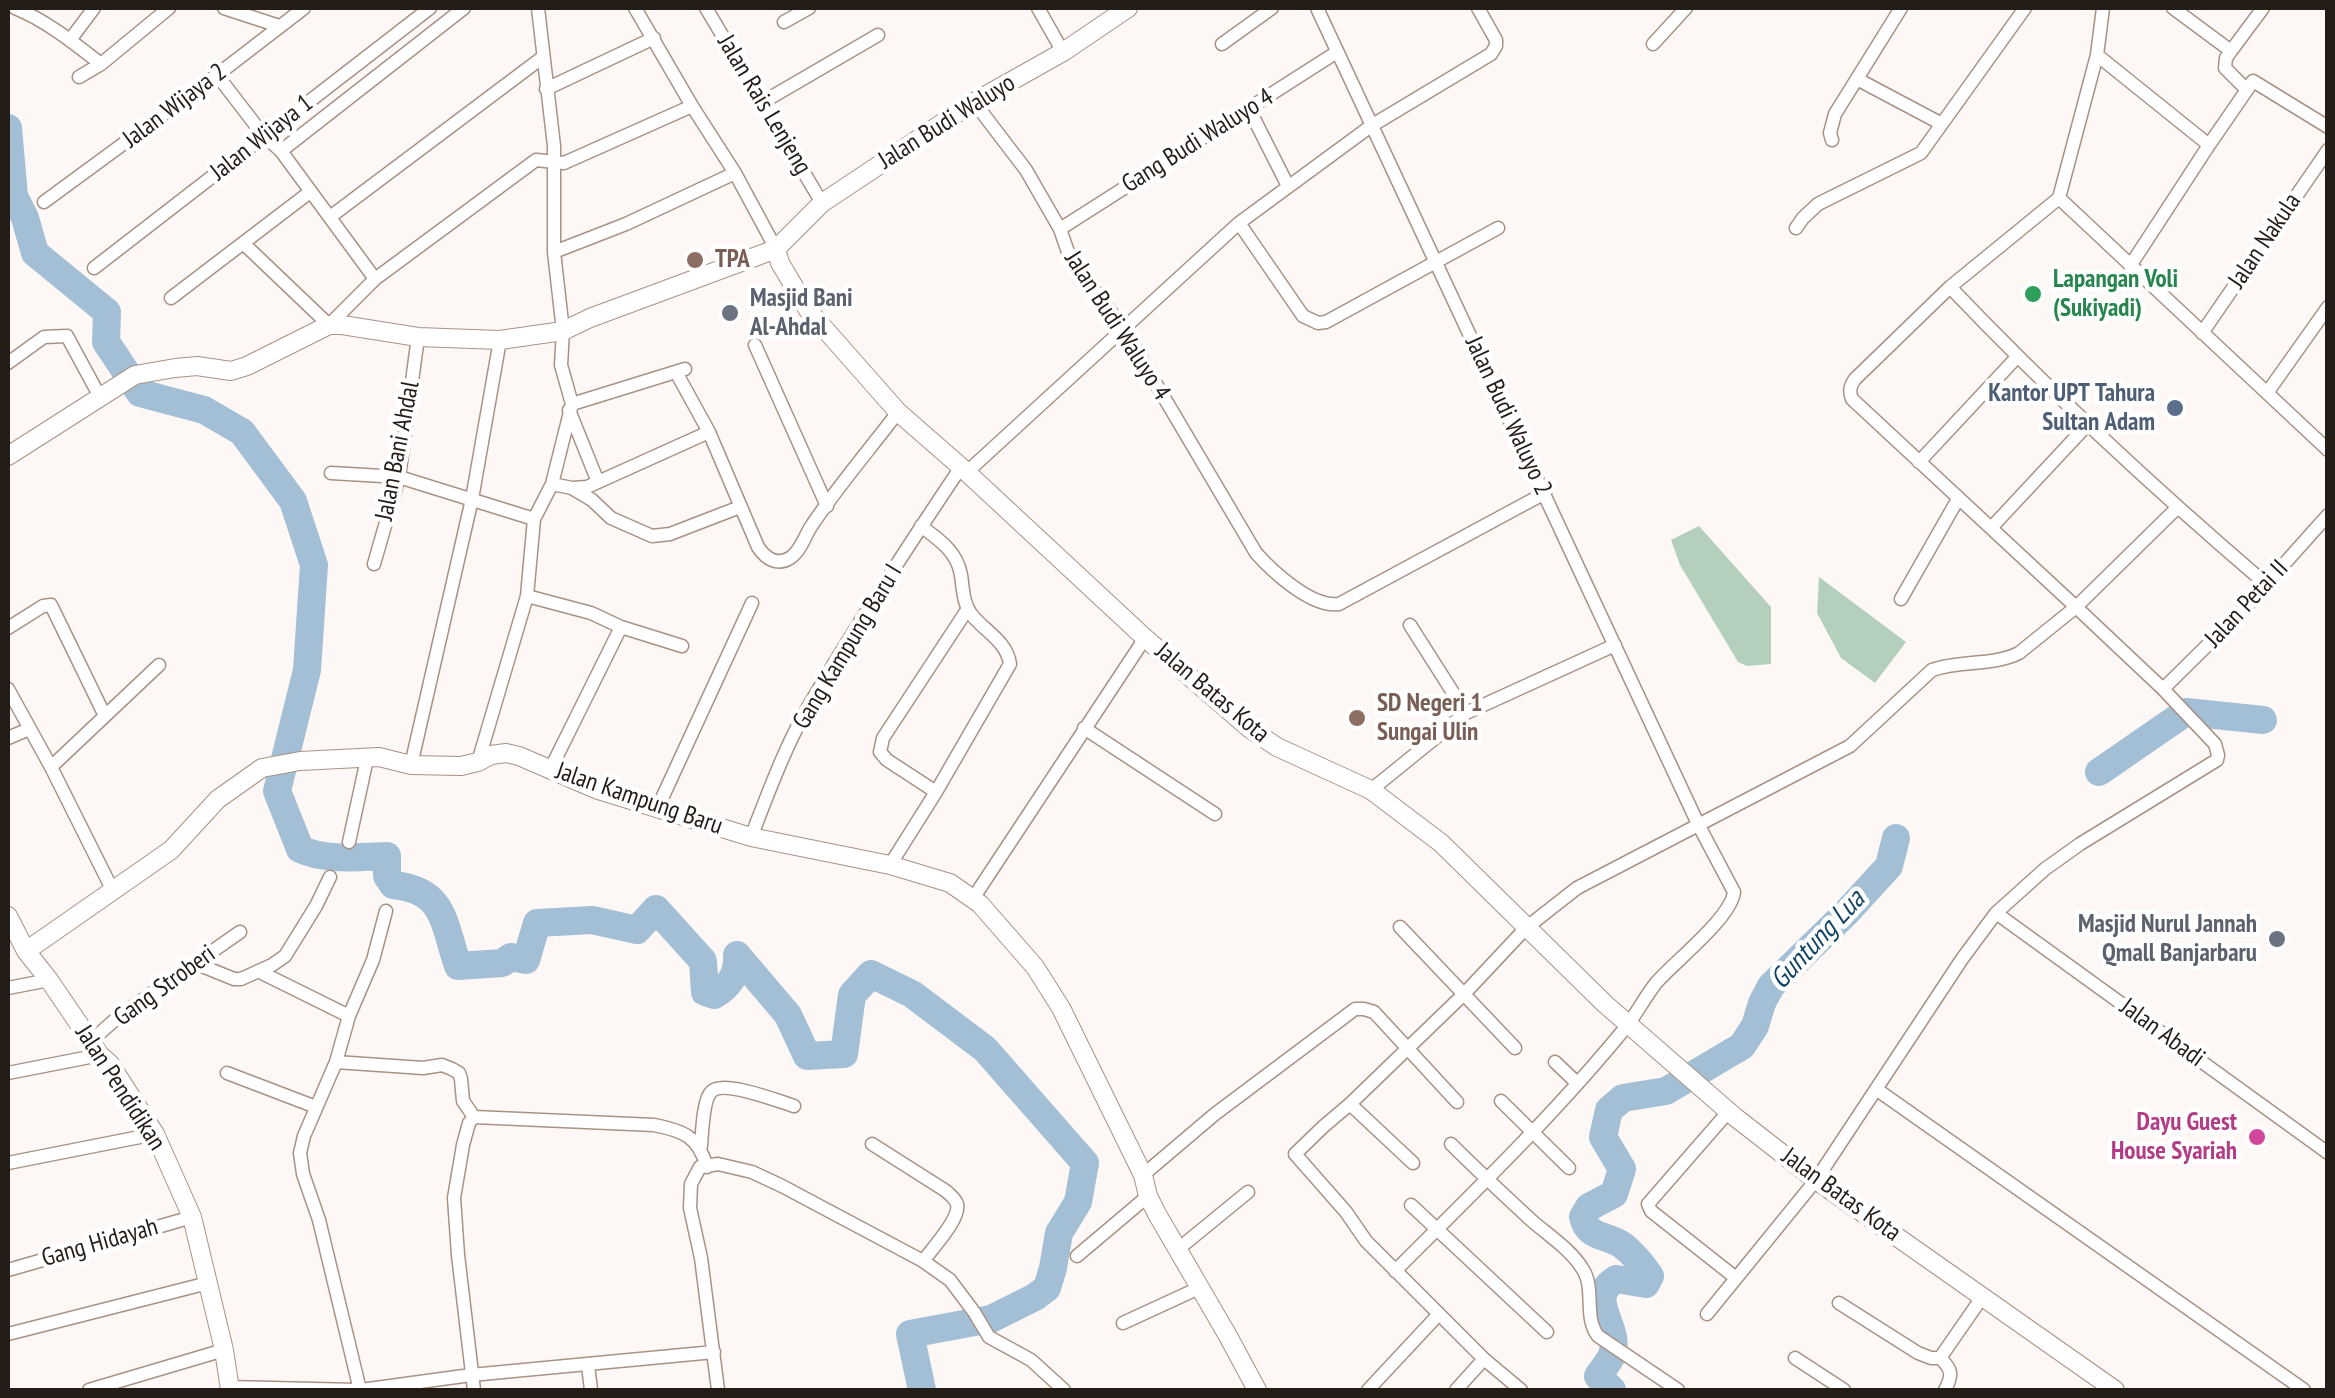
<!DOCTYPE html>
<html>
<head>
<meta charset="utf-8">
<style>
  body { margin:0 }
  #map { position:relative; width:2335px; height:1398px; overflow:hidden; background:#fdf8f5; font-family:"PT Sans Narrow",sans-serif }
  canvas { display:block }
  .frame { position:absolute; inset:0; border:10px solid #241c17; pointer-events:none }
</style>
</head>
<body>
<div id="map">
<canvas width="2335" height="1398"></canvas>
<div class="frame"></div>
</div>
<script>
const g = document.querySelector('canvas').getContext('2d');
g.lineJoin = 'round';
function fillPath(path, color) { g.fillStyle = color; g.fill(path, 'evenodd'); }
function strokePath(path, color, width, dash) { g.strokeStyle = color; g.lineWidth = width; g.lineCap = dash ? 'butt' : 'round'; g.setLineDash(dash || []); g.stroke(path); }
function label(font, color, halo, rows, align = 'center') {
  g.font = font + ' "PT Sans Narrow",sans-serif'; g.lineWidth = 9; g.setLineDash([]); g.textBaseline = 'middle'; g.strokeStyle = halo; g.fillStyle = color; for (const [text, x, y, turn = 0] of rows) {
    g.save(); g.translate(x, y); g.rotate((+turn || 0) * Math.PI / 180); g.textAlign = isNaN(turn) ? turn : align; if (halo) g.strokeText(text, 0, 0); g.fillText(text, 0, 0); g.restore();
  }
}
fillPath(new Path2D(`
  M1699,526L1771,607V664L1747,666L1738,662L1680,565L1671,540Z
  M1819,577L1906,642L1875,683L1841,658L1817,613Z`), '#b4cfbc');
strokePath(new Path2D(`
  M8,128L14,196L25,218L35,253L107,312L106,342L140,393L204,410L242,432L293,501L314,565L307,670L277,791L300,849C325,861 360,857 387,856V876L393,885C445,890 443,922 458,966L502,963L511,957L526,960L537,923L592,920L637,930L656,909L703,961L705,992L714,995C730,986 738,974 737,955L788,1015L807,1056L844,1054L852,995L871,974L912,994L985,1049L1085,1163L1078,1202L1059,1233L1053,1268L1047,1288L1035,1297L991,1319L910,1334L922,1390
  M2099,772L2186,712L2263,720
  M1612,1390L1598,1376C1602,1370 1609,1362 1612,1355C1622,1325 1583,1300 1616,1279L1646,1284L1650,1276C1643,1266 1632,1252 1622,1245C1606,1234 1588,1239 1583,1217L1589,1207L1614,1194L1622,1169L1603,1137L1609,1110L1623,1098L1666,1091L1742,1046L1755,1026L1762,1003L1771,986L1846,913L1889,866L1896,838`), '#a3bfd6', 28);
const street = new Path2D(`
  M15,8C47,21 74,43 101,64
  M224,8L279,26
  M635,8L692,106L735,173L776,249
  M706,8L822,203
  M1038,8L1063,52
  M1317,8L1699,826L1734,892C1731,918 1675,961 1656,983C1645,997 1637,1013 1626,1027C1555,1114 1474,1192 1395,1271
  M2173,8L2231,51L2226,58L2225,68L2246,89
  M784,22L809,8
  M70,40L94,8
  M1222,44L1272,8
  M1653,44L1686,8
  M2231,51L2263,8
  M2097,55L2209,145L2253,81L2328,127
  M217,75L264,136L281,151L375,279
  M79,77L101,64L169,8
  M1857,79L1940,123
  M546,89L654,38
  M763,102L878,35
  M974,102L1026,170L1060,229L1070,258L1123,328L1256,553C1273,572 1312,608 1339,604L1545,493
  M1249,109L1288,186
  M1832,140L1830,133L1835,114L1901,8
  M281,151L464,8
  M2059,198L2328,450
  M44,202L217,75L304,8
  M330,217L543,57
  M1239,223L1303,316L1318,323L1326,322L1498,228
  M1796,228L1803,218L1818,204L1921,153L2025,8
  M1060,229L1337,52
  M243,243L329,325L375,279L536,160L564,163L692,106
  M554,252L626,224L735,173
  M2130,266L2209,145
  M94,268L430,8
  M1950,287C2050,392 2156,490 2266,584
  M171,298L310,192
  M2202,333L2328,150
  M755,345L827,506
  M8,363L44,337L67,336L100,397
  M676,372L709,432L758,547C766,559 777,566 790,558C801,551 805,535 812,525C838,486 870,449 898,412
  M2267,393L2328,307
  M572,404L685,369
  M569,410L598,482
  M1919,462L2017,357
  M967,472L1239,223L1371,126L1491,54L1496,46V40L1478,8
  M331,473L399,477L534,519
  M552,484L572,488L587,487L709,432
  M572,488L592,500L611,518L652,536L670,534L740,507
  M1991,528L2089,423
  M374,564L399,477L418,337
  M527,596L591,613L621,627L550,770
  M1901,599L1958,499
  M1410,625L1466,713
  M621,627L682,646
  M8,628L43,606L51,605L104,714
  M8,689L51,767L112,889
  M2163,689L2243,610L2328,515
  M1084,728L1215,814
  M8,738L29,729
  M478,762L527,596L534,519L552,484L572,404L561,365L563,331L554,252V146L538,8
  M411,765L472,499L500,340
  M51,767L159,665
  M1371,790L1466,713L1615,645
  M936,792L887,760L880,752L883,738L967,610
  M658,807L752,603
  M751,837C768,794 784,749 807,709C855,627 908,546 961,467
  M349,842L367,759
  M890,865L936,792L1010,664C1007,641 984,631 971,614C963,603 963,588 961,575C957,551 939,540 921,526
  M972,900L1145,638
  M1996,913L2328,1153
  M1400,927L1515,1048
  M197,964L234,979H241L272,965L285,956L316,906L330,877
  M258,971L349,1016
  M8,988L49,980
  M91,1041L118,1017L240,932
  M336,1062L423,1068L442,1065L452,1069L459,1073L461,1079L463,1101L474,1117L654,1125C685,1131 698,1137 707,1167
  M1555,1062L1577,1083
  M8,1073L100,1055
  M227,1073L316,1107
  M1876,1089L2304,1390
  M1501,1101L1569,1168
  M1350,1104L1464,994L1526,928L1577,888L1850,746L1932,670C1960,660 1993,666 2019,653L2076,607L2177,508
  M1729,1111L1648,1204L1651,1211L1736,1278
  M872,1144L946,1191C950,1195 955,1198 957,1204C961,1218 932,1249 923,1261
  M1451,1144C1477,1170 1504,1195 1531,1220C1548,1235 1570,1249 1582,1268C1596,1288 1583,1317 1598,1336L1678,1390
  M701,1146C702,1134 703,1100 711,1092C722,1079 778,1101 794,1106
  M8,1163L155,1134
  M1413,1163L1350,1104L1324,1126L1295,1154L1346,1212L1366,1241L1484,1359L1521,1390
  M1143,1175L1215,1114L1355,1009H1364L1374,1012L1457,1102
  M1411,1205L1547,1332
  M1177,1250L1248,1192
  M1077,1256L1148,1196
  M8,1270L192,1217
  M1839,1303L1918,1353L1931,1358H1940
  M1707,1314L1816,1180L1962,959L1996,913L2045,869L2080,844L2217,760L2218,755L2215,744L2163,689L2076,607L1852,399C1849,391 1850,386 1855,379L1950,287L2059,198L2097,55L2103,8
  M1123,1323L1199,1288
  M8,1334L208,1283
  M1795,1358L1844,1390
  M588,1365L591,1390
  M229,1387L357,1390
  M89,1390L224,1350
  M360,1390L319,1220L303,1174L300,1153L304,1136L336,1062L349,1016L373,960L386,911
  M361,1390L471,1375L714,1352
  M474,1390L458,1255L454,1198L463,1145L469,1123L474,1117
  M718,1390L701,1258L690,1208L691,1184L700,1167L718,1164L752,1172L782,1186L923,1261L950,1280L974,1312L989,1337L1031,1360L1064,1390
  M1368,1390L1439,1314
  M1456,1390L1484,1359
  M1945,1390C1953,1375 1952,1369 1940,1358L1983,1296`);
const secondary = new Path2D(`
  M776,249L780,263L808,310L898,412L961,467L1145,638L1249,728L1277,747L1371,790L1441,843L1605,1004L1735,1117L1816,1180L2115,1390
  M8,456L135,375L175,368L197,366L231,371L247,366L329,325H342L418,337L500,340L563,331L590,318L776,249L822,203L974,102L1063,52L1128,8
  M8,916L26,951L49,980L100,1055L110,1064L155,1134L192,1217L224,1350L230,1390
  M26,951L171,850L218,799L262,768L300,761L379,757L411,765L461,766L478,762L491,755L506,753L519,756L598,790L751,837L890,865L950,883L980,904L1035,967L1061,1008L1143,1175L1148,1196L1157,1214L1228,1336L1257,1390`);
strokePath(street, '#a89286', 15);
strokePath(secondary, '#a89286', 20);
strokePath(street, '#fff', 12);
strokePath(secondary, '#fff', 18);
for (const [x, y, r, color] of [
  [695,260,10,"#8d6e63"],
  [2033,294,10,"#2e9e5b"],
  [730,313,10,"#6b7280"],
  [2175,408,10,"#5c6f8a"],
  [1357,718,10,"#8d6e63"],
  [2277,939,10,"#6b7280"],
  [2257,1137,10,"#d1479c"]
]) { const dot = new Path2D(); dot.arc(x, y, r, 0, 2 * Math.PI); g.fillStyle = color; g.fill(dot); strokePath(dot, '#fff', 4); }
label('25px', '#241c17', '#fff', [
  ["Jalan Rais Lenjeng",764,105,59],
  ["Jalan Wijaya 2",175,106,-37],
  ["Jalan Budi Waluyo",947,122,-32],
  ["Jalan Wijaya 1",262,138,-38],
  ["Gang Budi Waluyo 4",1198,141,-32],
  ["Jalan Nakula",2265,241,-56],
  ["Jalan Budi Waluyo 4",1117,326,57],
  ["Jalan Budi Waluyo 2",1508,416,65],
  ["Jalan Bani Ahdal",398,451,-79],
  ["Jalan Petai II",2247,604,-47],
  ["Gang Kampung Baru I",848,647,-59],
  ["Jalan Batas Kota",1212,693,40],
  ["Jalan Kampung Baru",639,799,19],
  ["Gang Stroberi",165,986,-36],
  ["Jalan Abadi",2162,1033,36],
  ["Jalan Pendidikan",120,1088,57],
  ["Jalan Batas Kota",1841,1195,36],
  ["Gang Hidayah",100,1243,-16]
]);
label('bold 25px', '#785e54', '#fff', [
  ["TPA",715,260],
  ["SD Negeri 1",1377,704],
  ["Sungai Ulin",1377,733]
], 'left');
label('bold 25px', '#27864d', '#fff', [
  ["Lapangan Voli",2053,280],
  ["(Sukiyadi)",2053,309]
], 'left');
label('bold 25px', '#5b616d', '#fff', [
  ["Masjid Bani",750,299],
  ["Al-Ahdal",750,328],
  ["Masjid Nurul Jannah",2257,925,"right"],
  ["Qmall Banjarbaru",2257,954,"right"]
], 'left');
label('bold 25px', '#4e5e75', '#fff', [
  ["Kantor UPT Tahura",2155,394],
  ["Sultan Adam",2155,423]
], 'right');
label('bold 25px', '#b23c85', '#fff', [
  ["Dayu Guest",2237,1123],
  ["House Syariah",2237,1152]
], 'right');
label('italic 28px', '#144464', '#fff', [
  ["Guntung Lua",1818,940,-47]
]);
</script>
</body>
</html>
